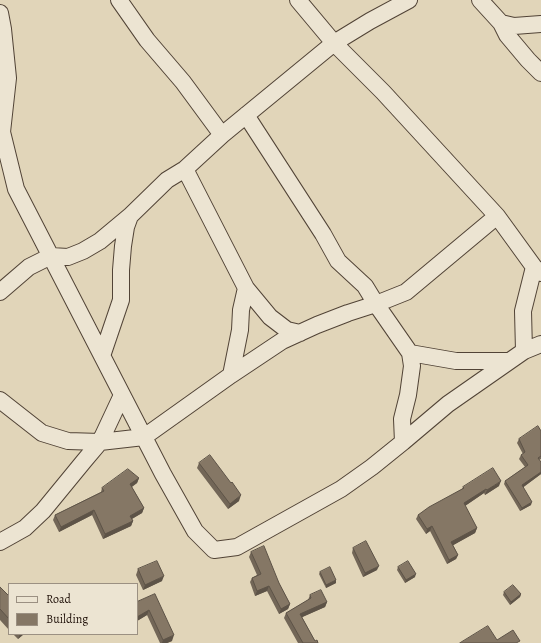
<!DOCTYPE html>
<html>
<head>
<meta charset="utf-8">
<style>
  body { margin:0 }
  #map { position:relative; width:541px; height:643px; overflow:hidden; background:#e1d5b9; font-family:Alegreya,serif }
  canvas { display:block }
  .legend { position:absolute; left:8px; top:583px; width:130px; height:52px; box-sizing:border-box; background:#ece4d2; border:1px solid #9b9082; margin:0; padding:5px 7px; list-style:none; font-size:12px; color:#21120a }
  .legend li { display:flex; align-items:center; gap:8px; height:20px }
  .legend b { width:20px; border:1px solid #9b9082 }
</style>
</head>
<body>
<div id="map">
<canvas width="541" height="643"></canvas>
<ul class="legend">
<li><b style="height:5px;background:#ece4d2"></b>Road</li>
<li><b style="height:11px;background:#857765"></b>Building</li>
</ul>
</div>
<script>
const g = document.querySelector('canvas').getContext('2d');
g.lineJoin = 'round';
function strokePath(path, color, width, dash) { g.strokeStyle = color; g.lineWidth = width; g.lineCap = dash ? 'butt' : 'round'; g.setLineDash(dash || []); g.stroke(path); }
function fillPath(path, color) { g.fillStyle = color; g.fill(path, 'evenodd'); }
const minor = new Path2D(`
  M119,0L147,40L183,82L222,135
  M298,0L334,43L383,92L497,216L534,267L541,273
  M480,0L501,23L507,35L528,60L541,73
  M0,13L3,29L8,78L2,132
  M501,23L514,26L541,24
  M246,115L323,234L338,261L365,286L376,304L410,353L412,366L408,395L402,419L403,442
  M0,130L2,132L16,189L163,474L195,531L214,550L237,547L341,489L372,467L403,442L448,404L524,351L541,344
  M185,169L246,288L270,317L287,330L300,333
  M0,292L29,267L51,256L68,257L83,251L100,241L130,216L167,180L185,169L222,135L334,43L370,21L409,0
  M524,351L523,311L534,267
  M410,353L456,361H509
  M102,356L121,300V270L123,246L126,227L130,216
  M231,375L240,330L241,310L246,288
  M0,400L42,433L68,441L100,442L144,437L231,375L282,341L317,325L348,313L376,304L406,292L497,216
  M0,542L25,528L43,511L84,461L100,442L122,395`);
strokePath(minor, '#514336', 18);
strokePath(minor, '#ece4d2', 16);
fillPath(new Path2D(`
  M541,431V459L539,460L541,462V474L523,487L531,505L520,511L504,484L505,481L525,467L519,459L521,455L523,454L517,443L519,439Z
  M199,463L231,483L239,501L228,509L197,468Z
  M139,478L137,483L132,487L144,508L142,513L132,519L133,521L131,526L103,539L92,515L59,532L53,520L55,515L101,492L102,488Z
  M499,486L485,495L484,493L465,506L477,528L475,533L453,545L458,555L456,559L447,564L430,531L426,534L416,519L418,515L462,489L463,487Z
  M353,548L377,570L363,577L352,553Z
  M251,552L279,583L290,604L288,609L279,614L267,591L255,596L250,582L252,578L257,575L249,557Z
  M398,567L415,577L405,583L397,570Z
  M138,569L162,581L143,590L136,575Z
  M320,572L336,580V583L326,588L319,574Z
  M0,587L9,596V630L0,620Z
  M504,592L521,594L520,597L510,605L503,595Z
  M155,594L172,641L167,643H160L147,615L137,621V602Z
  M310,595L327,602L325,607L302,617L315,641L318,643H298L284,618L286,613L308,600Z
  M13,634H24L18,639Z`), '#726657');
fillPath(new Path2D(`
  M541,472V474L521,489L522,485Z
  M139,478L137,483L128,489L130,484Z
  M501,481L499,486L485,495L487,490Z
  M486,489L484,493L462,508L464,503Z
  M241,495L239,501L228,509L230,504Z
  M532,502L531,505L520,511L522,508Z
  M144,508L142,513L128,521L130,516Z
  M94,510L92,515L59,532L61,527Z
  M133,521L131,526L103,539L105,534Z
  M432,526L430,531L426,534L427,529Z
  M477,528L475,533L450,547L451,542Z
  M458,555L456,559L447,564L449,560Z
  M379,566L377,570L363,577L365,573Z
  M416,574L415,577L405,583L406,580Z
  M164,576L162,581L143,590L145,585Z
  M336,580V583L326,588V585Z
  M269,586L267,591L255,596L257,591Z
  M521,594L520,597L510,605L511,602Z
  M327,602L325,607L298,619L300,614Z
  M290,604L288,609L279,614L281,609Z
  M149,610L147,615L137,621V617Z
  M20,634H24L18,639Z
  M174,635L172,641L167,643H162L163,640Z`), '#5d5347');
const building = new Path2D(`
  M538,426L541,431V456L538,458L541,462V472L522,485L532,502L522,508L505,481L528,465L521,455L525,452L519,439Z
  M210,455L231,483L232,482L241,495L230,504L199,463Z
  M493,468L501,481L487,490L486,489L464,503L477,528L451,542L458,555L449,560L432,526L427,529L418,515L429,507L464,488L463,487Z
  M128,469L139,478L130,484L144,508L130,516L133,521L105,534L94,510L61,527L55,515L104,491L102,488Z
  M366,541L379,566L365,573L353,548Z
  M264,546L279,583L290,604L281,609L269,586L257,591L252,578L261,574L251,552Z
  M157,561L164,576L145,585L138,569Z
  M408,561L416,574L406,580L398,567Z
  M330,567L336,580L326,585L320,572Z
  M513,585L521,594L511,602L504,592Z
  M0,587L9,596V619L0,609Z
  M321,590L327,602L300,614L315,641L317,640L318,643H303L286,613L311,598L310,595Z
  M155,594L174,635L163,640L149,610L137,617V602Z
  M488,626L497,640L513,630L520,641L516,643H460Z`);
fillPath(building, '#857765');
strokePath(building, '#5d5347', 1);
</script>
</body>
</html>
